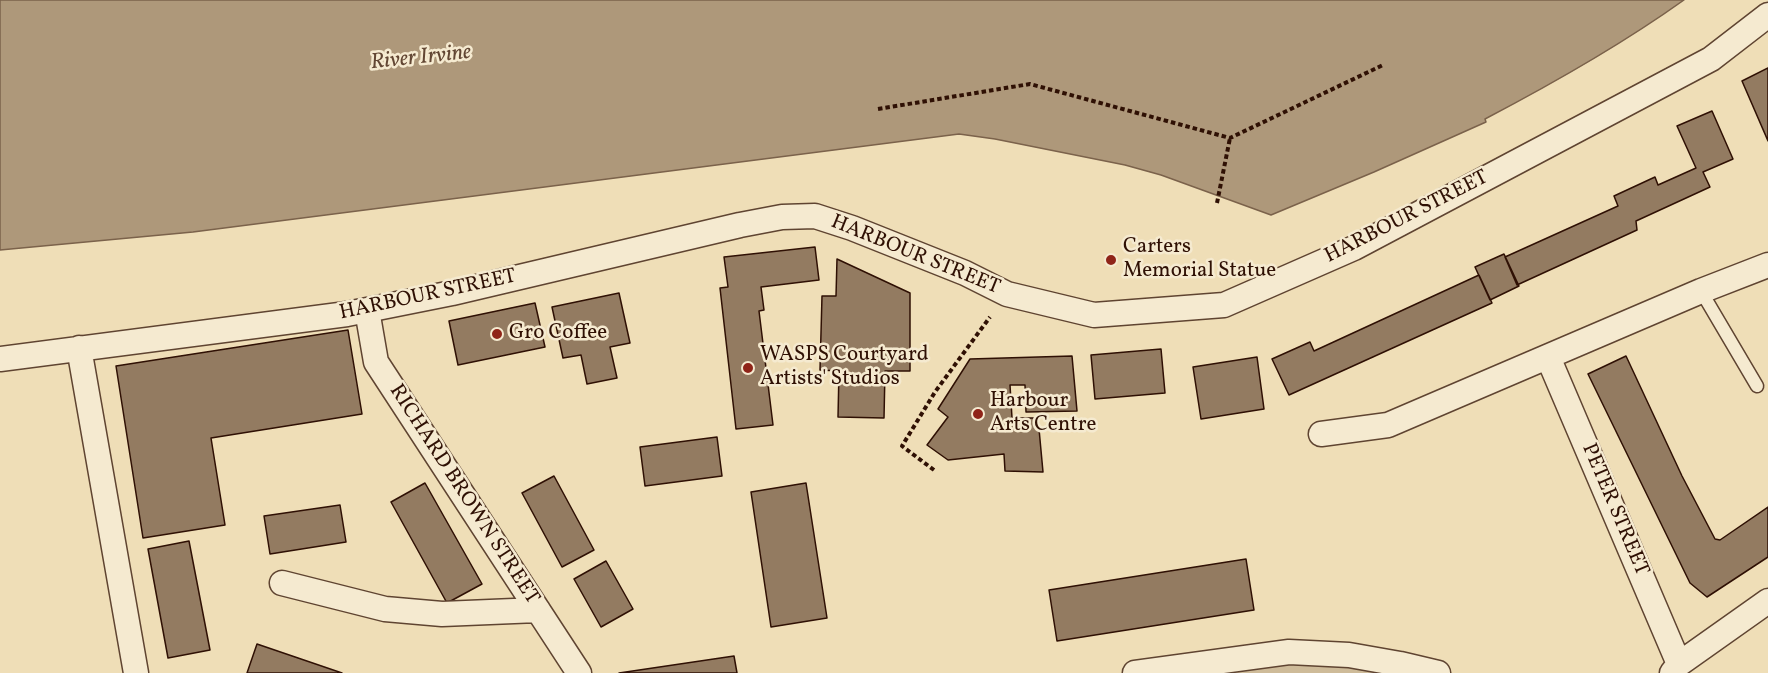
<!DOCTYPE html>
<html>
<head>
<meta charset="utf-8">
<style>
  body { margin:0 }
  canvas { display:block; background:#efdeb7 }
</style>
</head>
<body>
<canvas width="1768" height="673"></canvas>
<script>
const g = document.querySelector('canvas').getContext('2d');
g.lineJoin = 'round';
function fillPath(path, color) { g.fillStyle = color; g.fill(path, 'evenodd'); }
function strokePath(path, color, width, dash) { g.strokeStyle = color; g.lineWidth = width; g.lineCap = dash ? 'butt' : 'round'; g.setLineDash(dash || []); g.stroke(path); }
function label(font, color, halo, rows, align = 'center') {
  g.font = font + ' Vollkorn,serif'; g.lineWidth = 5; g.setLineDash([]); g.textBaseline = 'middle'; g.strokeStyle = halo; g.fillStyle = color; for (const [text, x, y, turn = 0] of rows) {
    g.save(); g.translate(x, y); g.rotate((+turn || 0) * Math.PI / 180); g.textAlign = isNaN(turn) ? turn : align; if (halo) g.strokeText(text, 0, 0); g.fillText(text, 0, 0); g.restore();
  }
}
fillPath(new Path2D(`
  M1289,652L1401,673H1135Z`), '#cebb99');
const water = new Path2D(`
  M0,0H1684C1621,45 1554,83 1485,119L1486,122L1374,172L1271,215L1161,175L1125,165L995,139L959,134L193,232L0,250Z`);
fillPath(water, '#ae987a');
strokePath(water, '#7b624b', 1.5);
const building = new Path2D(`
  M1768,68V141L1742,81Z
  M1712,111L1733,159L1703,172L1710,187L1636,221L1637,230L1517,285L1505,257L1618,206L1614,196L1655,177L1658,185L1696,168L1677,126Z
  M815,247L819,280L761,287L764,310L759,311L773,425L736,429L720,288L728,287L724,257Z
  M1504,254L1519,286L1490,300L1475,267Z
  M837,259L910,293V371H885L884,418L838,417L839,371L820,370L822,296H836Z
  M1479,275L1492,303L1289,395L1272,359L1310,342L1314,351Z
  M619,293L630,343L610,347L617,378L587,384L581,355L563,358L552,307Z
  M535,303L545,347L458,365L449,321Z
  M348,330L362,414L211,438L225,525L143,538L116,366Z
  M1161,349L1165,393L1095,399L1091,355Z
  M1072,356L1077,411L1026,412L1025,385H1010L1012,418H1038L1043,472L1005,471L1004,454L948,460L927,445L948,417L938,409L970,359Z
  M1626,356L1682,476L1715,539L1720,540L1768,507V557L1707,597L1690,583L1588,374Z
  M1257,357L1264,409L1201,419L1193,367Z
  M717,437L722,476L645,486L640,447Z
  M554,476L594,550L562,567L522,493Z
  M425,483L482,584L447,603L391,502Z
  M806,483L827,618L771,627L751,492Z
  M340,505L346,542L270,554L264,516Z
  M189,541L210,650L168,658L148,549Z
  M1246,559L1254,610L1057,641L1049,590Z
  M606,561L633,609L601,627L574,579Z
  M257,644L342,673H247Z
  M734,656L737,673H619Z`);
fillPath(building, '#937b61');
strokePath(building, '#2f1004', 1.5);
const service = new Path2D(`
  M1701,291L1757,386`);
const minor = new Path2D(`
  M367,310L376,362L579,673
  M79,348L136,673
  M1548,357L1679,664
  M0,359L347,314L452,293L740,225L782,217L815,216L852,228L965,273L1007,294L1094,315L1224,305L1354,248L1711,59L1768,15
  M1321,434L1388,425L1701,291L1768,265
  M282,583L385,609L442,614L538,610
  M1135,673L1289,652L1349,655L1400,664L1438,673
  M1672,673L1679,664L1768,601`);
strokePath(service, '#5f4431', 15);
strokePath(minor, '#5f4431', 27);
strokePath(new Path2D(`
  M878,109L1030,84L1230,138L1383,65
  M1217,203L1230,138
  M934,470L902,446L935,392L990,317`), '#2f1004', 4, [4.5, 3]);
strokePath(service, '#f5ead0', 12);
strokePath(minor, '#f5ead0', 24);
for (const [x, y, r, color] of [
  [1111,260,6,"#8f2418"],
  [497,334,6,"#8f2418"],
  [748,368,6,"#8f2418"],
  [978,414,6,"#8f2418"]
]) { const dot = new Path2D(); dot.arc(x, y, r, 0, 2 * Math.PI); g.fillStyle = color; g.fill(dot); strokePath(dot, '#f5ead0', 2); }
label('21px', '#2f1004', '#f5ead0', [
  ["HARBOUR STREET",1407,218,-27],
  ["HARBOUR STREET",915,256,22],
  ["HARBOUR STREET",428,296,-12],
  ["RICHARD BROWN STREET",463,495,57],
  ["PETER STREET",1614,510,67]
]);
label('21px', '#2f1004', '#f5ead0', [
  ["Carters",1123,248],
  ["Memorial Statue",1123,272],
  ["Gro Coffee",509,334],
  ["WASPS Courtyard",760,356],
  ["Artists' Studios",760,380],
  ["Harbour",990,402],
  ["Arts Centre",990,426]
], 'left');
label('italic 22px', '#624633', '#f5ead0', [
  ["River Irvine",421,59,-6]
]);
</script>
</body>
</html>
